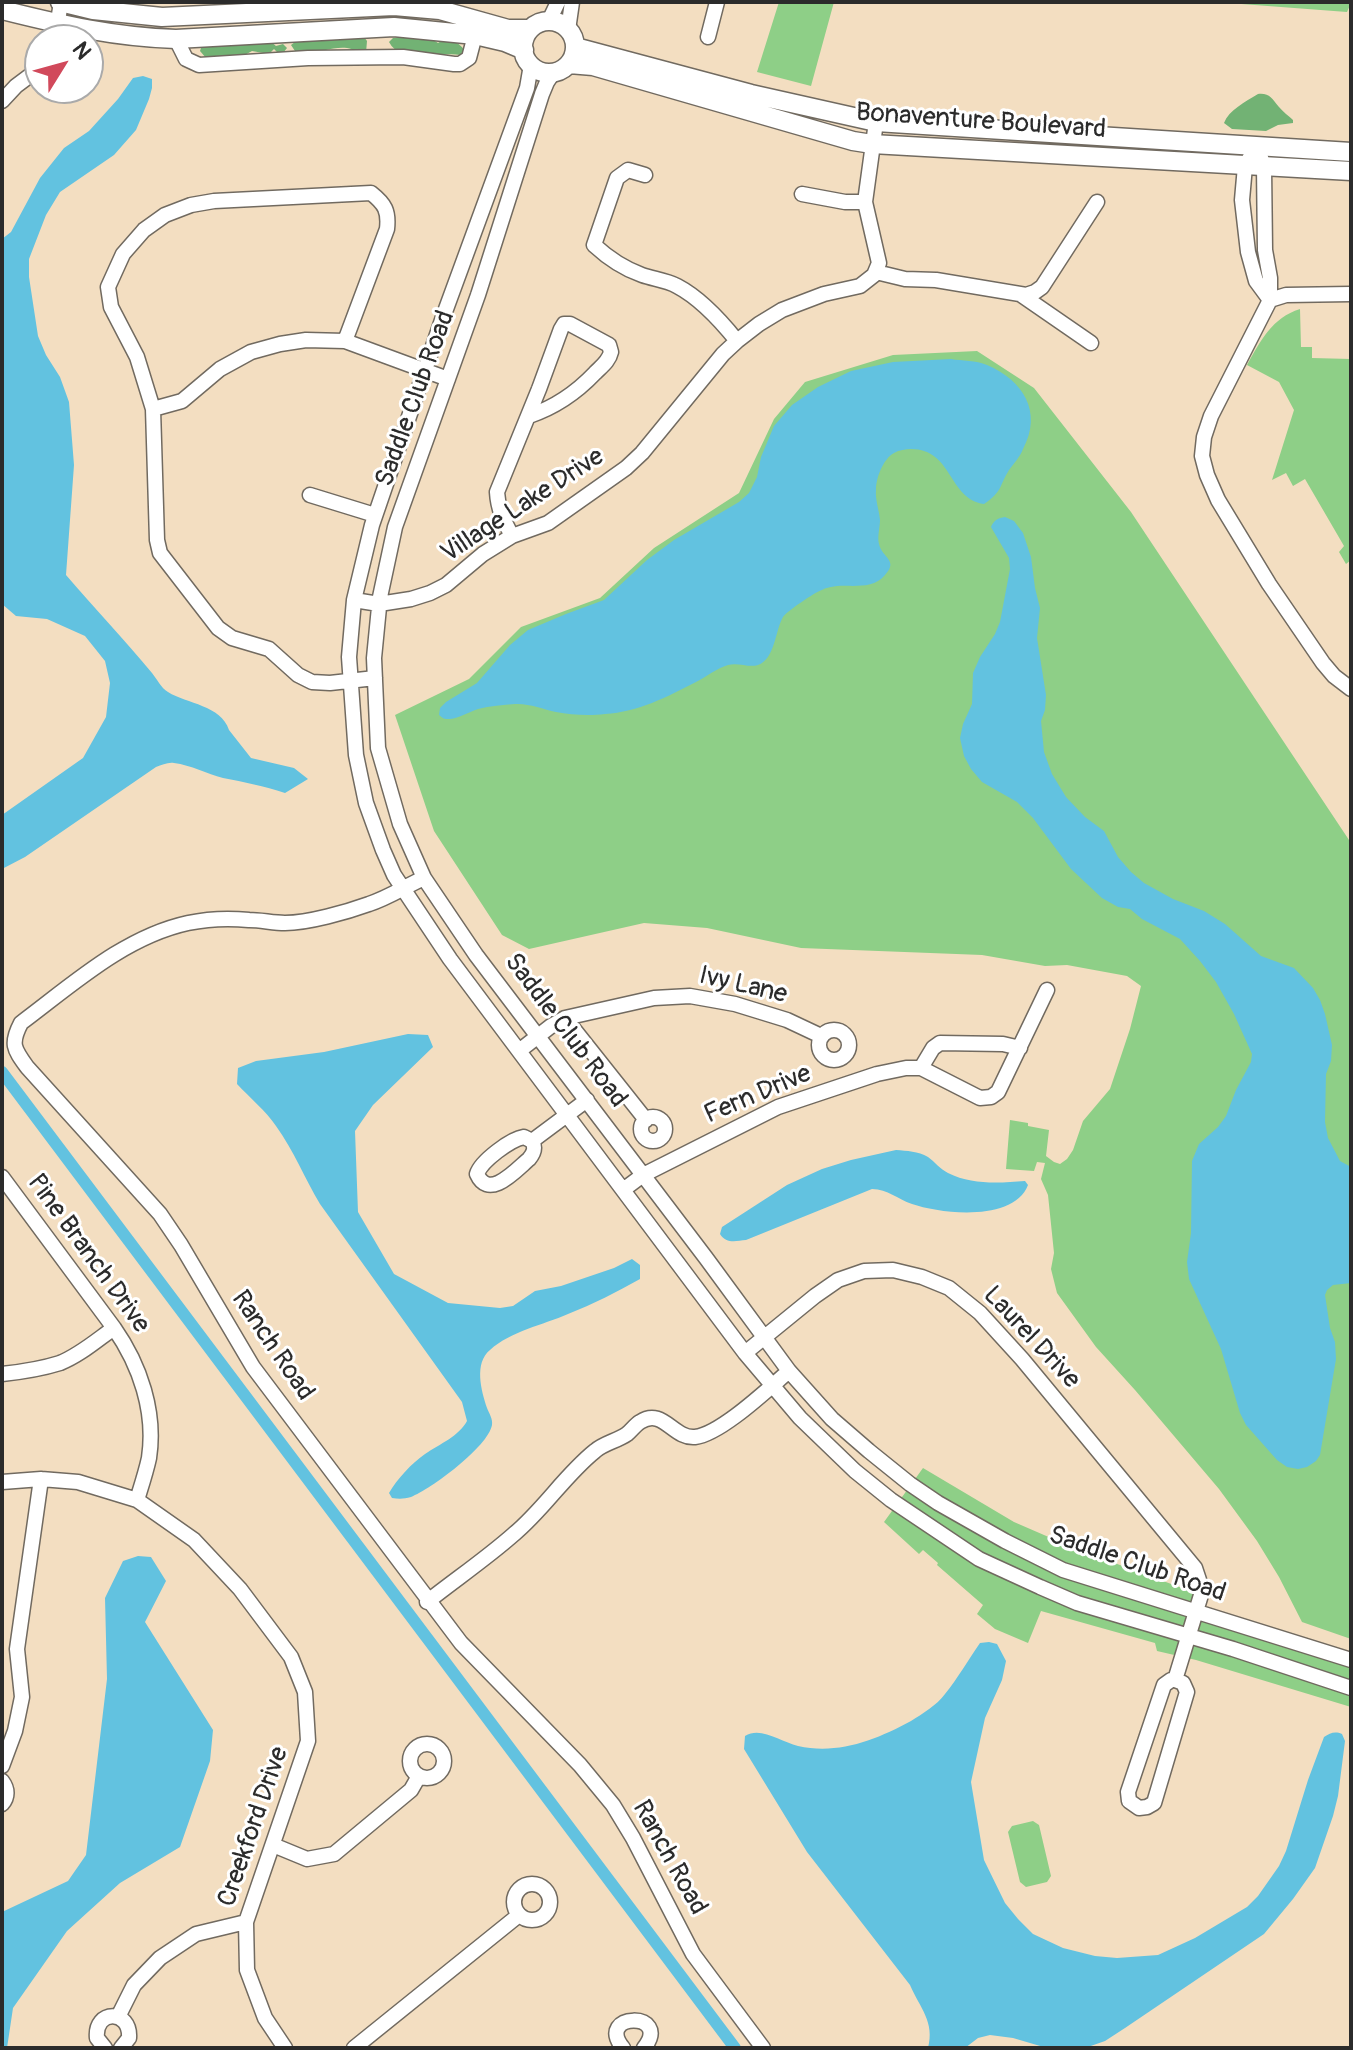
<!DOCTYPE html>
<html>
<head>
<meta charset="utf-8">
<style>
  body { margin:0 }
  #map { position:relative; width:1353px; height:2050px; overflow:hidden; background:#f3dec1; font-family:Pangolin,sans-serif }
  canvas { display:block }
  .frame { position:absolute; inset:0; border:4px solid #2b2b2b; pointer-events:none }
  .north { position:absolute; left:24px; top:24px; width:80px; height:80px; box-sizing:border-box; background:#fff; border:2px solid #aaa; border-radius:50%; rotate:53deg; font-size:22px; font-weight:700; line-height:32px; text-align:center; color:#2b2b2b }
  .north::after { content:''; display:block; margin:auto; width:28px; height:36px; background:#d1495b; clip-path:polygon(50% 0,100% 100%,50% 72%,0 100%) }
</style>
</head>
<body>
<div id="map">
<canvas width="1353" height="2050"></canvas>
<div class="frame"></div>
<div class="north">N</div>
</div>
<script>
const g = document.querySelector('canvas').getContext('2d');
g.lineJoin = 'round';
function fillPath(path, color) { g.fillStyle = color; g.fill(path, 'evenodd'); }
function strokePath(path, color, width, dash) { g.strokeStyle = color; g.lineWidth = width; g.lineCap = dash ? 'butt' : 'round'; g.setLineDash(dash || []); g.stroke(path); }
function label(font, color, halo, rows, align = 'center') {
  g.font = font + ' Pangolin,sans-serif'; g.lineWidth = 6; g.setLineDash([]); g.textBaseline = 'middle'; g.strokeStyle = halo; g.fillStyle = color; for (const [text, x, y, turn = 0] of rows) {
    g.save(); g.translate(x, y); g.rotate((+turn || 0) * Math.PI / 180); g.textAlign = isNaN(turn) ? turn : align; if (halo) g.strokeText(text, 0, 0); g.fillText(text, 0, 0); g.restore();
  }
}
fillPath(new Path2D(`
  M779,2H834L811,86L757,72Z
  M1215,2H1351V3L1347,12Z
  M1300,309L1301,347H1312V358L1351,359V560L1346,564L1339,552L1344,546L1305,479L1293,486L1286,473L1272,480L1294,410L1279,382L1247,365C1261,340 1272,318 1300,309Z
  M977,351L1034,388L1131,512L1351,843V1639L1302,1622L1279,1577L1257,1541L1219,1489L1135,1390L1096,1347L1057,1293L1051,1269L1054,1253L1048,1195L1041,1179L1045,1163L1037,1162L1034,1171L1006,1169L1010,1120L1028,1123V1126L1049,1130L1046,1156L1054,1162L1060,1164L1067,1159L1073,1150L1083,1121L1110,1089L1130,1029L1141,986L1127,976L1067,965L1045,966L982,955L801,948L707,928L644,923L529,949L502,935L434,831L395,715L469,679L521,627L600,598L654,548L739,493L774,419L805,382L893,355Z
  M923,1468L1014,1522L1074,1548L1201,1595L1196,1612L1351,1660V1707L1196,1660L1157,1651L1155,1643L1041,1611L1028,1643L995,1629L977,1614L983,1605L937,1565L938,1563L923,1550L919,1554L884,1522Z
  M1033,1821L1039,1825L1051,1876L1047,1882L1026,1887L1020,1882L1008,1832L1012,1826Z`), '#8ecf87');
fillPath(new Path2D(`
  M354,36L364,37L367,41L366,53C359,53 354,49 347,48C329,46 314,57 295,51L291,45L295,42H306L315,37H347L350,40Z
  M408,36L432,39L438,43C446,38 459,41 464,50L460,55C439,51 402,66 389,42L393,38Z
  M270,41L276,46L283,44L287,48L283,53L277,52L274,49L269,54L252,51L243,56L206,58L200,51L201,48L208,44L215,47L223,44Z
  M1258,94C1270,93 1271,98 1279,107C1283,112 1289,116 1293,120V123L1278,125L1266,131L1232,129L1224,123C1229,110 1245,102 1258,94Z`), '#72b274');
fillPath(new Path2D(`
  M143,76L152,79V88L149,99L136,130L114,155L60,192L46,215L29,259V277L38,336L46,355L60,377L69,402L74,465L66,575C94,608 125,640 152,673C157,679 161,688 168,692C187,704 221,705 229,730L251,758L294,768L308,779L285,793C264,786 244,782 223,778C207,774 191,765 174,763C168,762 162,765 156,767L25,857L2,869V815L83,758L106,717L110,683L105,661L85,636L47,619L16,616L2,604V239L11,232L40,178L64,148L89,131L118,99L133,78Z
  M951,359C962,361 976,360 987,365C1023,380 1043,412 1023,449C1020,457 1014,463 1009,470C999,486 1003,491 984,504C948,499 953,449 911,449C906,449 899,450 894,453C883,459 876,478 876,490C875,499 879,510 880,520C880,527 877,537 879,544C882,558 899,560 885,575C869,594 842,580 822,590C815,592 786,612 783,617C775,631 775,659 758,665C749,668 738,662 728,665C717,668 706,677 696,682C667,697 638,712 605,714C590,716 571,715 556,712C543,709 528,703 515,704C503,705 490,706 478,709C469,712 459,718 450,719C443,719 444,719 439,715L440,708L446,702L477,683L510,645L528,630L566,614L604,600L647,560L674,540L739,502L749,493L757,477L761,457L774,426L792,405L818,387L851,371L893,362Z
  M1005,517L1014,521L1023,533L1031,557L1035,588L1040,608L1037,638L1046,695L1045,710L1041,721L1044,752L1052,774L1066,797L1085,817L1104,831L1118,857L1131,872L1144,883L1173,899L1204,911L1225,924L1261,956L1294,968L1313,988L1320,1000L1325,1014L1332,1045L1331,1061L1326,1074L1325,1122L1328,1138L1340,1161L1351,1167V1283L1333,1285L1327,1290L1325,1295L1330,1328L1335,1342L1336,1359L1320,1455L1316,1461L1307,1467L1298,1469L1287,1467L1277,1460L1246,1425L1240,1413L1221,1349L1189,1279L1187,1262L1191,1233L1192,1161L1199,1144L1218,1127L1226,1116L1236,1090L1251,1062L1252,1054L1234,1014L1216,982L1200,961L1180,939L1142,919L1130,909L1118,907L1102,898L1071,869L1033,818L1017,802L982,782L971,769L964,756L960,738L963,724L972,704L973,673L980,657L995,634L1000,622L1010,569L1009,558L991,527C994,520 998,518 1005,517Z
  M408,1034L428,1035L433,1047L373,1105L355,1131L358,1212L394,1274L448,1303L500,1308L513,1306L535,1291L561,1286L614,1268L632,1259L640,1265V1279C617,1292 593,1304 568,1314C543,1325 511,1331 490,1350C474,1363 481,1390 487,1408C489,1413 493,1419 492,1425C488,1447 431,1489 411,1497C404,1499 399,1499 392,1498L389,1493C397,1479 412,1463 425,1454C440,1444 459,1436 467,1421L462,1402L320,1204C305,1179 294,1151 276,1126C266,1111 250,1098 237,1084L238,1068L256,1061L324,1052Z
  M896,1150C907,1151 918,1151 928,1157C935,1162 940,1169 948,1173C972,1185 999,1183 1025,1181L1028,1185C1014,1222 941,1214 912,1204C897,1199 888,1189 872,1189L746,1240C736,1241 726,1244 720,1234L722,1227L787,1185L822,1169L851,1160Z
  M138,1556L151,1557L166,1581L145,1622L213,1730L210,1761L180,1847L120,1883L67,1931L13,2008L7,2048H2V1912L68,1881L86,1855L107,1679L105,1598L123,1561Z
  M989,1642L997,1644L1006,1661L1002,1680L985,1718L971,1782L984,1860L1005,1903L1018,1919L1033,1934L1063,1948L1095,1956L1117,1958L1158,1955L1195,1938L1247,1907L1258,1896L1279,1866L1286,1851L1308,1780L1324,1737C1330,1733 1335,1731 1342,1734L1345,1741L1338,1796L1333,1816L1315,1868L1293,1899L1264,1934L1125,2028L1105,2041L1085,2048H1047L1013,2038L990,2035L978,2038L965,2048H928C935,2022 920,2008 910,1985L807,1852L744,1749L745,1736C761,1726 781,1742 798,1746C838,1755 876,1740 911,1721C922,1714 937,1705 945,1694C958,1678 968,1660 980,1643Z`), '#62c2e0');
strokePath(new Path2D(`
  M2,1072L735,2048`), '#62c2e0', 12);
const minor = new Path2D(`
  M549,21L558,2
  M568,30L572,2
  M708,37L717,2
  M176,39L186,59L199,65L308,58L403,57L454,64H460L469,58L475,35
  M55,40L61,2
  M531,65L527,88L442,320L372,525L354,600L349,657L356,755L366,803L383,850L394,875L450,959L745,1353L800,1418L855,1471L891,1500L979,1559L1040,1587L1077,1603L1233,1649L1351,1688
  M553,73L547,82L542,94L478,295L395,527L380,597L374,658L378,748L400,824L424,878L476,955L706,1258L789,1371L832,1419L869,1451L910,1484L938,1503L1005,1541L1063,1570L1351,1660
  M2,101L16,86L40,68
  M1257,145L1264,167L1265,250L1270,278V300L1256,281L1248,252L1242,200L1245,166Z
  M645,175L628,170L617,178L594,245C607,257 625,269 642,275C653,279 666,280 677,286C700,298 721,321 737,341
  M802,194L845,202H865
  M876,272L905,279L936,280L1026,295L1035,292L1042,287L1097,202
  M1020,294L1091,343
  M1351,294L1286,295L1270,300L1211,416L1204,437L1202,456L1207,475L1218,500L1269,584L1323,663L1334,676L1351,689
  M345,341L387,229C389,211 385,204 371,193L214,201L191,205L165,215L144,230L123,254L108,287L111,307L137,357L153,409L157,540L160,553L218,628L232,638L269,649L298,675L312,682L330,683L375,678
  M153,409L182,401L220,369L251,352L280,344L306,340L345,341L448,379
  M310,495L375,515
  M512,536C504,521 498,510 497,492L539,389L561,329L564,324H570L609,345L611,352C609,361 602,366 595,373C576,393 556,407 529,416
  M354,600L379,604L411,599L430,593L446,585L483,554L512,536L548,523L626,468L642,453L723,354L737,341L759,324L782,310L824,294L860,286L874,275L879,263L865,202L876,122
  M424,878C406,886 388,898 369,904C347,912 308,923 285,923C273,923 261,920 249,920C229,918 207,919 188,923C124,937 72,985 21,1023C10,1044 14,1049 27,1067L160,1214L181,1245L253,1367L461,1643L580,1765L613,1805L633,1838L693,1954L763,2048
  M565,1018L646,1120
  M819 1045a15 15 0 1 1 30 0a15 15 0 1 1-30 0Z
  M519,1051L551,1026L565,1018L654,998L690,996L735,1004L787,1020L821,1036
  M921,1068L933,1048L940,1043L1003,1044L1020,1048
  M641 1129a12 12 0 1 1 24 0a12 12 0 1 1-24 0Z
  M524,1137L532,1141C536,1148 534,1153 529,1159C516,1170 489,1201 477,1174C481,1161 511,1139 524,1137Z
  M532,1141L587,1100
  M2,1177L114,1328C140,1365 156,1412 149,1458C146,1472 141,1487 137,1500
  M623,1190L643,1175L778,1107L877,1074L906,1068H921L980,1098L991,1097L998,1092L1047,990
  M745,1353L815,1296L838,1280L864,1271L893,1270L922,1277L949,1288L980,1313L1022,1359L1195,1568L1199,1580L1201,1595L1175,1680H1171L1164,1685L1128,1792L1129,1801L1139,1808L1147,1807L1154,1803L1187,1692L1183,1683L1175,1680
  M2,1374C21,1372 41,1369 60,1363C80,1355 97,1340 114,1328
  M2,1482L41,1479L78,1482L137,1500L194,1540L240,1589L291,1657L305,1692L308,1741L246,1922L247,1970L265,2018L285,2048
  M427,1602C456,1579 487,1558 514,1534C544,1509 565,1475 595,1451C604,1443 617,1441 627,1434C632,1430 635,1425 640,1422C663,1407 673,1439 695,1437C721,1434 769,1388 789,1371
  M410 1761a17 17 0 1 1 34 0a17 17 0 1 1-34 0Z
  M2,1766L15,1731L22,1697L17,1649L41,1479
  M2,1781C8,1789 8,1797 2,1804
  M273,1845L307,1859L334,1854L411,1790L419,1776
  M514 1902a18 18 0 1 1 36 0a18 18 0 1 1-36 0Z
  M118,2017L134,1985L160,1958L196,1934L246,1922
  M105,2048L97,2038C94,2009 131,2009 129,2038L121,2048
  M354,2048L519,1915
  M623,2048C594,2012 673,2011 644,2048`);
const major = new Path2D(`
  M60,2L93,10L162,17L394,6L440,10L508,29H530
  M2,10C62,25 114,37 176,39L394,27L475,35L505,42L524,50
  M523 47a26 26 0 1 1 52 0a26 26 0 1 1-52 0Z
  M575,47L751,94L876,122L1351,152
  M569,64L593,66L853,141L872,144L1351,171`);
strokePath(minor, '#716a60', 17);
strokePath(major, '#716a60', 21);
strokePath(minor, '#fff', 14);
strokePath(major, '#fff', 18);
label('26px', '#2b2b2b', '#fff', [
  ["Bonaventure Boulevard",981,122,4],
  ["Saddle Club Road",416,399,-70],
  ["Village Lake Drive",523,506,-33],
  ["Ivy Lane",743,986,13],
  ["Saddle Club Road",565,1031,53],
  ["Fern Drive",758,1095,-23],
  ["Pine Branch Drive",88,1254,54],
  ["Laurel Drive",1031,1338,47],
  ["Ranch Road",272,1346,56],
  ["Saddle Club Road",1137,1565,19],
  ["Creekford Drive",254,1827,-71],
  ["Ranch Road",669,1858,61]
]);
</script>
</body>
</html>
